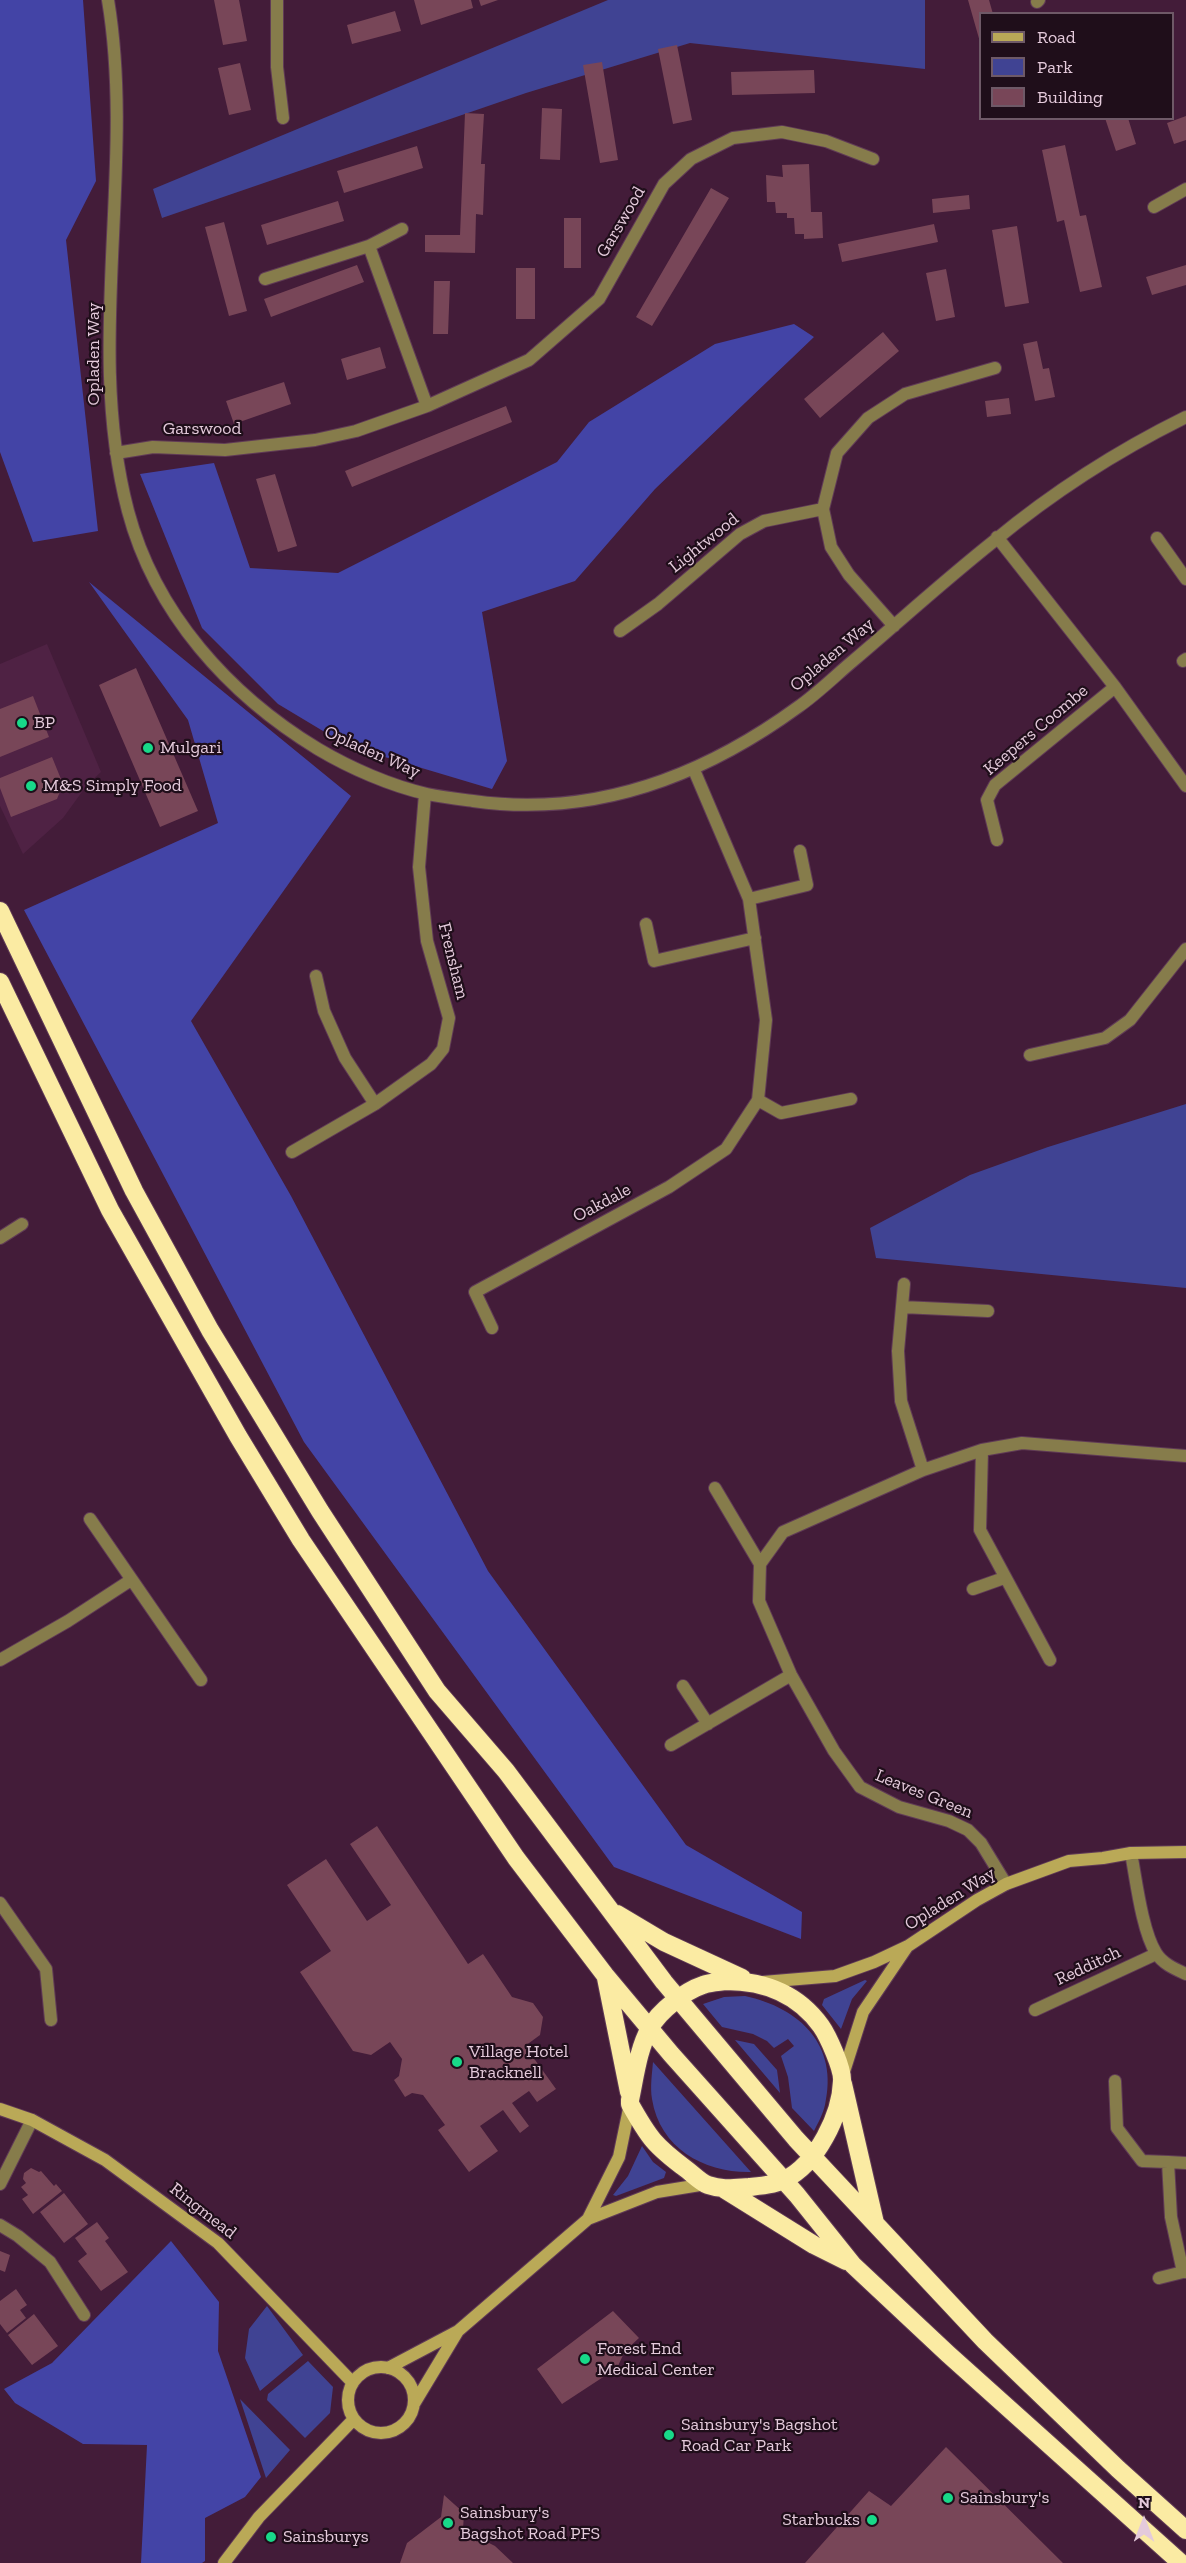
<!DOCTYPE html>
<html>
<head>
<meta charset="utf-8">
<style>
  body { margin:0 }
  #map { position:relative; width:1186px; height:2563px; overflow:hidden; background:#431c39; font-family:"Zilla Slab",serif }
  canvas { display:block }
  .legend { position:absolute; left:979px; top:12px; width:195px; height:108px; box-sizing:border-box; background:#1f0e1a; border:2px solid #6e5967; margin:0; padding:8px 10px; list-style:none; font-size:18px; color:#e4cadb }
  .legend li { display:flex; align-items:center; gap:12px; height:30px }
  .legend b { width:30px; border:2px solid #6e5967 }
  .north { position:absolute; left:1114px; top:2491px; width:60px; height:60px; -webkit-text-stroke:4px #1f0e1a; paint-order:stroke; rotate:0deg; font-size:16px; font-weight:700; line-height:24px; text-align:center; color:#e4cadb }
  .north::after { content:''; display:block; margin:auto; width:21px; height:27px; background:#e4cadb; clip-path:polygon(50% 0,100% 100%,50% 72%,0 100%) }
</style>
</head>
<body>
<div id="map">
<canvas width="1186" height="2563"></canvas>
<ul class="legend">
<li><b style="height:8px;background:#baa957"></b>Road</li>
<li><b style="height:16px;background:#404393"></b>Park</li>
<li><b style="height:16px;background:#784658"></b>Building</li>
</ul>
<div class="north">N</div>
</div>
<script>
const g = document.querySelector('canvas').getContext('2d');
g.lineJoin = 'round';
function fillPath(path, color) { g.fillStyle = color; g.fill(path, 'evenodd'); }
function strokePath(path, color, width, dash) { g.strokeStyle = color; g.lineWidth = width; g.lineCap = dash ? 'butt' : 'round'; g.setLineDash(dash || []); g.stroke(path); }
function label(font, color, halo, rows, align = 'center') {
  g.font = font + ' "Zilla Slab",serif'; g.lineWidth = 4.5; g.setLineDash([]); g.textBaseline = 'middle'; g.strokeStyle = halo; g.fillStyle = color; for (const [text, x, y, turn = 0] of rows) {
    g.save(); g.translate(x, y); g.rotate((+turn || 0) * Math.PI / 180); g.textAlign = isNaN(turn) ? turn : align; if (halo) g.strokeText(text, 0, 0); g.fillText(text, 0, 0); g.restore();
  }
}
fillPath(new Path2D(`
  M47,644L101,772L87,785L63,818L23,854L0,806V664Z`), '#4f2244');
fillPath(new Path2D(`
  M608,0H925V69L690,43L526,93L162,218L153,189Z
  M1186,1104V1288L876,1258L870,1228L970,1175L1048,1147Z
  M865,1980L867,1981L852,1999L841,2029L822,2005L824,1999Z
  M745,1996C800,2008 839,2045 825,2105C823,2114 818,2123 814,2131L792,2108L788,2077L781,2056L794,2046L788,2039L774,2048L767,2041L753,2034L722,2027L703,2004L724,1997Z
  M735,2040L754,2044L777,2070L780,2093Z
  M653,2062L751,2172C705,2173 660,2149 652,2099C650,2087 652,2074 653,2062Z
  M642,2146L653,2162L666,2172L664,2178L616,2196L613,2195L628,2176Z
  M267,2306L303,2355L260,2391L245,2358L249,2329Z
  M308,2361L333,2387L330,2413L305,2438L267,2400L268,2394Z
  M240,2399L290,2450L266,2478Z`), '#404393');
fillPath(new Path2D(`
  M0,0H83L96,181L66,240L98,531L33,542L0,452Z
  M794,324L814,337L655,489L575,581L482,612L507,761L492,789L348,746L278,704L202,628L140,474L214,463L250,568L338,573L557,462L589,422L715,344Z
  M89,582L351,796L191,1021L291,1196L488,1571L686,1845L802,1912L801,1939L614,1867L304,1442L24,910L218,823L188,720Z
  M171,2241L219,2302L218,2351L261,2477L245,2497L205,2518V2561L202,2563H141L147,2445L83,2444L15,2403L4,2389L52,2363Z`), '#4344a6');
fillPath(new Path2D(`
  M214,0H239L247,41L223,45Z
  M414,0H471L473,8L421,25Z
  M479,0H498L481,6Z
  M968,0H989L993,14H980V42Z
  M395,11L401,31L352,44L347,25Z
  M677,45L692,120L673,124L658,49Z
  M602,62L618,160L600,163L583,65Z
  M240,63L251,110L229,115L218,68Z
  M814,70L815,93L732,95L731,72Z
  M542,108L562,109L560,160L540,159Z
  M465,113L484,114L481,164H485L483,215L476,214L475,253L425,252V235H460Z
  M1186,116V140L1174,144L1167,123Z
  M1105,118H1128L1136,144L1116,151Z
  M1065,145L1080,216L1086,215L1102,287L1080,292L1064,220L1057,222L1042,150Z
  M417,146L423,168L344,193L337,171Z
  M809,164L811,212H822L823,238L804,239V234H795L794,218H787V213H776L775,202H767L766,175L783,177L782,165Z
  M711,188L729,198L652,326L636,317Z
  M969,195L970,209L933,213L932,199Z
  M338,201L344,221L267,245L261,225Z
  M564,218H581V268H564Z
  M224,222L247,311L229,316L205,227Z
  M934,224L938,242L842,262L838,244Z
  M1017,226L1029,303L1005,307L992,230Z
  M357,265L364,282L271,317L264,299Z
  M1186,265V285L1152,295L1146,277Z
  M516,268H535V319H516Z
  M946,269L955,317L936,321L926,273Z
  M434,281H450L448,334H433Z
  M883,332L899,351L820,418L804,399Z
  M1037,341L1043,369L1049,368L1055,397L1035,401L1023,344Z
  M380,347L386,368L347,380L341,359Z
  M284,382L291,404L234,424L226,401Z
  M1009,398L1011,414L987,417L985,401Z
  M506,406L512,422L352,487L345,471Z
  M275,474L297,546L278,552L256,479Z
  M136,668L198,811L160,827L99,685Z
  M33,696L49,737L0,757V709Z
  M52,757L63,784L57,799L11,817L0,788V778Z
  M377,1826L468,1964L483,1954L512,1997L533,2003L543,2017L540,2035L525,2046L556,2089L537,2102L529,2091L512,2103L529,2126L520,2133L503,2110L480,2126L498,2151L469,2172L438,2130L445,2125L423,2095L412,2093L405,2097L394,2080L399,2076L402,2059L390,2042L371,2055L353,2051L300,1972L331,1951L287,1885L326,1859L367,1921L391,1905L350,1844Z
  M31,2168L39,2172L41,2171L54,2186L56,2184L62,2191L33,2214L22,2199L28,2195L21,2187L26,2183L23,2179L24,2173Z
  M64,2193L88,2224L64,2243L40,2212Z
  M97,2222L109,2238L105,2241L128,2272L101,2291L78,2261L87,2254L75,2238Z
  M0,2251L10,2255L5,2272L0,2270Z
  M16,2289L27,2305L20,2310L26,2318L7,2333L0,2324V2301Z
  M613,2311L639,2338L625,2351L617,2368L562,2404L537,2369Z
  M34,2314L58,2346L32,2365L8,2335Z
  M946,2447L1063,2563H805L869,2491L891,2506Z
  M444,2495L464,2513L463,2530L495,2546L513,2563H400L407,2543L441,2517Z`), '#784658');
const street = new Path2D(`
  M108,0C136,169 84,344 128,511C155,613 229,695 318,749C350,768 391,786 427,794C442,797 458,799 473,801C593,818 702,777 798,707C818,693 836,675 854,660C901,620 946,579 994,541C1052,493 1119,450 1186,417
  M277,0V67L283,118
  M1037,2L1039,0
  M1154,207L1186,189
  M369,246L427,406
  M265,279L369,246L402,229
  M116,453L153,447L225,450L315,440L356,431L427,406L529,360L599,299L664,184L691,159L733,138L782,132L826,141L873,159
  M997,537L1115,687L1186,786
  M1157,538L1186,579
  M894,626L849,575L831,547L823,509L837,453L868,418L905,394L995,368
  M620,631L658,604L740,534L764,521L823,509
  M1183,661L1186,659
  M997,840L987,800L995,785L1115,687
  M749,899L807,885L800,851
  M646,924L654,961L755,938
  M316,976L324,1011L345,1058L375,1104
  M1030,1055L1105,1038L1130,1020L1186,949
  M758,1100L781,1113L851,1099
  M292,1152L375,1104L431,1064L443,1049L449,1018L427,941L419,867L425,794
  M0,1238L22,1224
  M904,1284L898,1351L901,1401L923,1470
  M902,1307L988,1311
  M492,1328L475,1292L669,1187L726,1149L758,1100L766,1020L749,899L694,770
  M982,1450L980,1530L1050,1660
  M715,1488L760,1564
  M90,1519L201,1680
  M973,1589L1004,1578
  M0,1660L68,1621L131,1580
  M683,1686L708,1724
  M671,1745L791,1675
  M1131,1853C1136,1879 1142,1931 1156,1953C1163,1964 1175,1969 1186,1974
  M1006,1884L981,1843L968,1830L949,1821L899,1807L860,1787L834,1751L791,1675L759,1601L760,1564L783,1532L923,1470L982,1450L1022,1443L1186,1456
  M0,1903L46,1969L51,2020
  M1035,2010L1156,1954
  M1115,2081L1117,2128L1142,2161L1168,2162
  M1186,2163L1168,2162L1171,2217L1183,2272H1186
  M0,2184L32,2120
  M0,2225L18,2236L50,2262L84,2315
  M1159,2278L1183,2272`);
const secondary = new Path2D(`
  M763,1982L835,1976L874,1962L908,1946L977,1900L1006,1884L1069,1861L1103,1858L1131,1853L1186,1852
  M842,2078L863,2012L907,1947
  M0,2109L32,2120L105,2160L218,2243L353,2383
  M588,2219L619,2157L630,2104
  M348 2400a33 33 0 1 1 66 0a33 33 0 1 1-66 0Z
  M388,2368L458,2331L588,2219L657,2192L706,2184
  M414,2404L458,2331
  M224,2563L259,2517L354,2419`);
const highway = new Path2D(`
  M0,911L134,1191L210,1330L320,1511L437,1691L506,1771L664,1982L796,2139L985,2341L1118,2469L1186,2530
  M0,982L110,1210L238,1436L301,1540L516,1858L605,1975L671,2054L797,2195L853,2265L948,2354L1181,2563
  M617,1914L664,1942L742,1978
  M606,1978L629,2092
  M726,1981C764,1981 798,1994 821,2026C828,2036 843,2069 842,2081C841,2115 817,2164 784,2180C775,2185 759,2186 749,2187C734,2188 722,2190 708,2185C700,2182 693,2174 686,2169C655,2146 649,2138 630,2104V2100C635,2077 638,2049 650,2028C659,2011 685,1991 703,1985C710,1982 719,1982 726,1981Z
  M843,2084L875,2223
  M724,2189L814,2245L846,2261`);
strokePath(street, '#603b56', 14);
strokePath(secondary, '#603b56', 14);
strokePath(highway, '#603b56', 20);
strokePath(street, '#867c4b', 12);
strokePath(secondary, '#baa957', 12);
strokePath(highway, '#fbeba3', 18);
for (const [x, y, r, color] of [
  [22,723,6,"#18d989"],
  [148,748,6,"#18d989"],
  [31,786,6,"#18d989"],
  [457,2062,6,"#18d989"],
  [585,2359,6,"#18d989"],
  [669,2435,6,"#18d989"],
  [948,2498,6,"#18d989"],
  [872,2520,6,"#18d989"],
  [448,2523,6,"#18d989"],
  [271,2537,6,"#18d989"]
]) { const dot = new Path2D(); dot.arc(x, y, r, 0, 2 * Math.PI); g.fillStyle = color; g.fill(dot); strokePath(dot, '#1f0e1a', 2); }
label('18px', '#e4cadb', '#1f0e1a', [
  ["Garswood",621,222,-60],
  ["Opladen Way",94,354,-90],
  ["Garswood",202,429],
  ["Lightwood",704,543,-39],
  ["Opladen Way",832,655,-40],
  ["Keepers Coombe",1036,730,-40],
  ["Opladen Way",372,752,24],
  ["Frensham",453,961,76],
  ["Oakdale",602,1203,-28],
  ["Leaves Green",924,1794,22],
  ["Opladen Way",950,1899,-32],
  ["Redditch",1088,1966,-25],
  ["Ringmead",203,2211,38]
]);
label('18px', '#e4cadb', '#1f0e1a', [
  ["BP",34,723],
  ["Mulgari",160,748],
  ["M&S Simply Food",43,786],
  ["Village Hotel",469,2052],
  ["Bracknell",469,2073],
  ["Forest End",597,2349],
  ["Medical Center",597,2370],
  ["Sainsbury's Bagshot",681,2425],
  ["Road Car Park",681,2446],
  ["Sainsbury's",960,2498],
  ["Sainsbury's",460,2513],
  ["Bagshot Road PFS",460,2534],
  ["Starbucks",860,2520,"right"],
  ["Sainsburys",283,2537]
], 'left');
</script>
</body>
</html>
